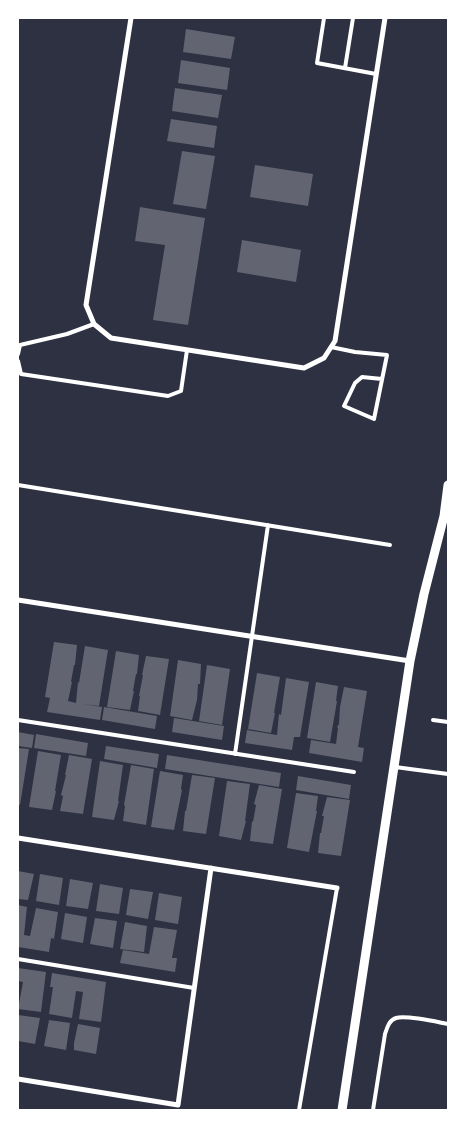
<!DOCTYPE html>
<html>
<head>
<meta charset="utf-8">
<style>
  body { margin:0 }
  #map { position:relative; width:466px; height:1128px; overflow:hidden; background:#2d3142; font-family:"Libre Baskerville",serif }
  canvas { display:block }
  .frame { position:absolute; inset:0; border:19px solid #fff; pointer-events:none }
</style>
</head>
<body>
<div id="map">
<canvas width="466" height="1128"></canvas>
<div class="frame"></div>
</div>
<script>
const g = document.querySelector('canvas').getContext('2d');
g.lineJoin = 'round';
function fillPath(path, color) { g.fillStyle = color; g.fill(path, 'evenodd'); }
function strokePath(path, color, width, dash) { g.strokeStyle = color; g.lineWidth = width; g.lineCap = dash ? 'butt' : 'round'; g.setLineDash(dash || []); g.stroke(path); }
fillPath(new Path2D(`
  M186,29L235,37L231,59L183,52Z
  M181,60L230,68L227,90L178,83Z
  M175,88L222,95L218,118L172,111Z
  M171,119L217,126L214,148L167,141Z
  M182,151L215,156L206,209L173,204Z
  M255,165L313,174L308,206L250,197Z
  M140,207L205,218L188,325L153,320L165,245L135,241Z
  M242,240L301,250L296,282L237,272Z
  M54,642L77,645L75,665H74L71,682H72L68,701L76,703L78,682L79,683L85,646L108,650L99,706L83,704L102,707L100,720L47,712L50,698L45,697Z
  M116,651L139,655L137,674H136L133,691H134L130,710L107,707Z
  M146,656L169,659L160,715L138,711L140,696H139L143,675H142Z
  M178,660L201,664L200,684H198L197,700L192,720L170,716Z
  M207,665L230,669L222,725L199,721Z
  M257,673L280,677L274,713H275L271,733L248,729Z
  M286,678L309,682L300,737H294L292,750L245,743L247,730L277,735L279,714L281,715Z
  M316,682L338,686L336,701H337L330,742L307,738Z
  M344,687L367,691L358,747L352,746L364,748L362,762L309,753L311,740L336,744L338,728L337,727L339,724L340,707Z
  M104,707L157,716L155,729L102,720Z
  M174,718L224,726L222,740L172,732Z
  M18,732L34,735L32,748L18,746Z
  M36,734L88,743L86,756L34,748Z
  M106,746L159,754L157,768L104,759Z
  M18,748L29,749L20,805L18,804Z
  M38,751L61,755L55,791H56L52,810L29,807Z
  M69,755L92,759L83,814L60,811L63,796L61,795L66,775H65Z
  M167,755L281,773L279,787L165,769Z
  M100,761L123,765L118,801H119L114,820L92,817Z
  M131,765L154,769L146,825L123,821L125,806L124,805Z
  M160,771L183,775L181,789L182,790L174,830L151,827Z
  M192,775L215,778L206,834L183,831L185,811H186Z
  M298,776L351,785L349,799L296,790Z
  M227,781L250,784L245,821H246L241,840L219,836Z
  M259,785L282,789L273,844L250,841L252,821L253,822L256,805L254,804Z
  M296,793L318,796L316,811H317L309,852L287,848Z
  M327,797L350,800L341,856L318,853L320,833H321L324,816H322Z
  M18,871L34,874L28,900L18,899Z
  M40,874L63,878L59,905L36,901Z
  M70,879L93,883L88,909L66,906Z
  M100,884L123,888L119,914L96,911Z
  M130,889L153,892L148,919L126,915Z
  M159,893L182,897L178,924L155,920Z
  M18,905L27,907L24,935L30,936L36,908L58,912L54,939L51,938L49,952L18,947Z
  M65,913L87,917L83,943L61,939Z
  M95,918L117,921L113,948L90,944Z
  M125,922L147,926L144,952L120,949Z
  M154,927L177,930L172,958H177L175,972L120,963L123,950L149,954Z
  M18,968L46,972L41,1012L18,1009L23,982L18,981Z
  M52,973L106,982L101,1022L79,1019L83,992L76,991L72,1018L49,1014L53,987H50Z
  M18,1015L40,1018L35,1044L18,1041Z
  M49,1020L70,1023L66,1050L44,1046Z
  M78,1024L100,1028L96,1054L74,1050V1043Z`), '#626471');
strokePath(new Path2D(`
  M324,18L317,63L376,74
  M345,68L353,18
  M331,347L355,352L387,355L374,419L344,406L355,383L362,377L382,379
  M18,354L20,345L67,334L94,324
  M18,361L21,374L168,396L181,391L187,350
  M18,485L390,545
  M18,720L354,772
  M433,720L448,722
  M235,754L268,525
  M395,767L448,774
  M18,959L194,988
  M299,1110L337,888
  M373,1110L385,1034C387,1028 389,1020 396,1018C407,1015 437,1022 448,1024`), '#fff', 4);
strokePath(new Path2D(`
  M131,18L86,305L94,324L111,338L304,368L324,358L335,341L385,18
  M18,600L410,661
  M18,838L337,888
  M18,1079L178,1105L211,868`), '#fff', 5);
strokePath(new Path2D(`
  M342,1110L410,661L424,594L444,516L448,485`), '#fff', 9);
</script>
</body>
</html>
